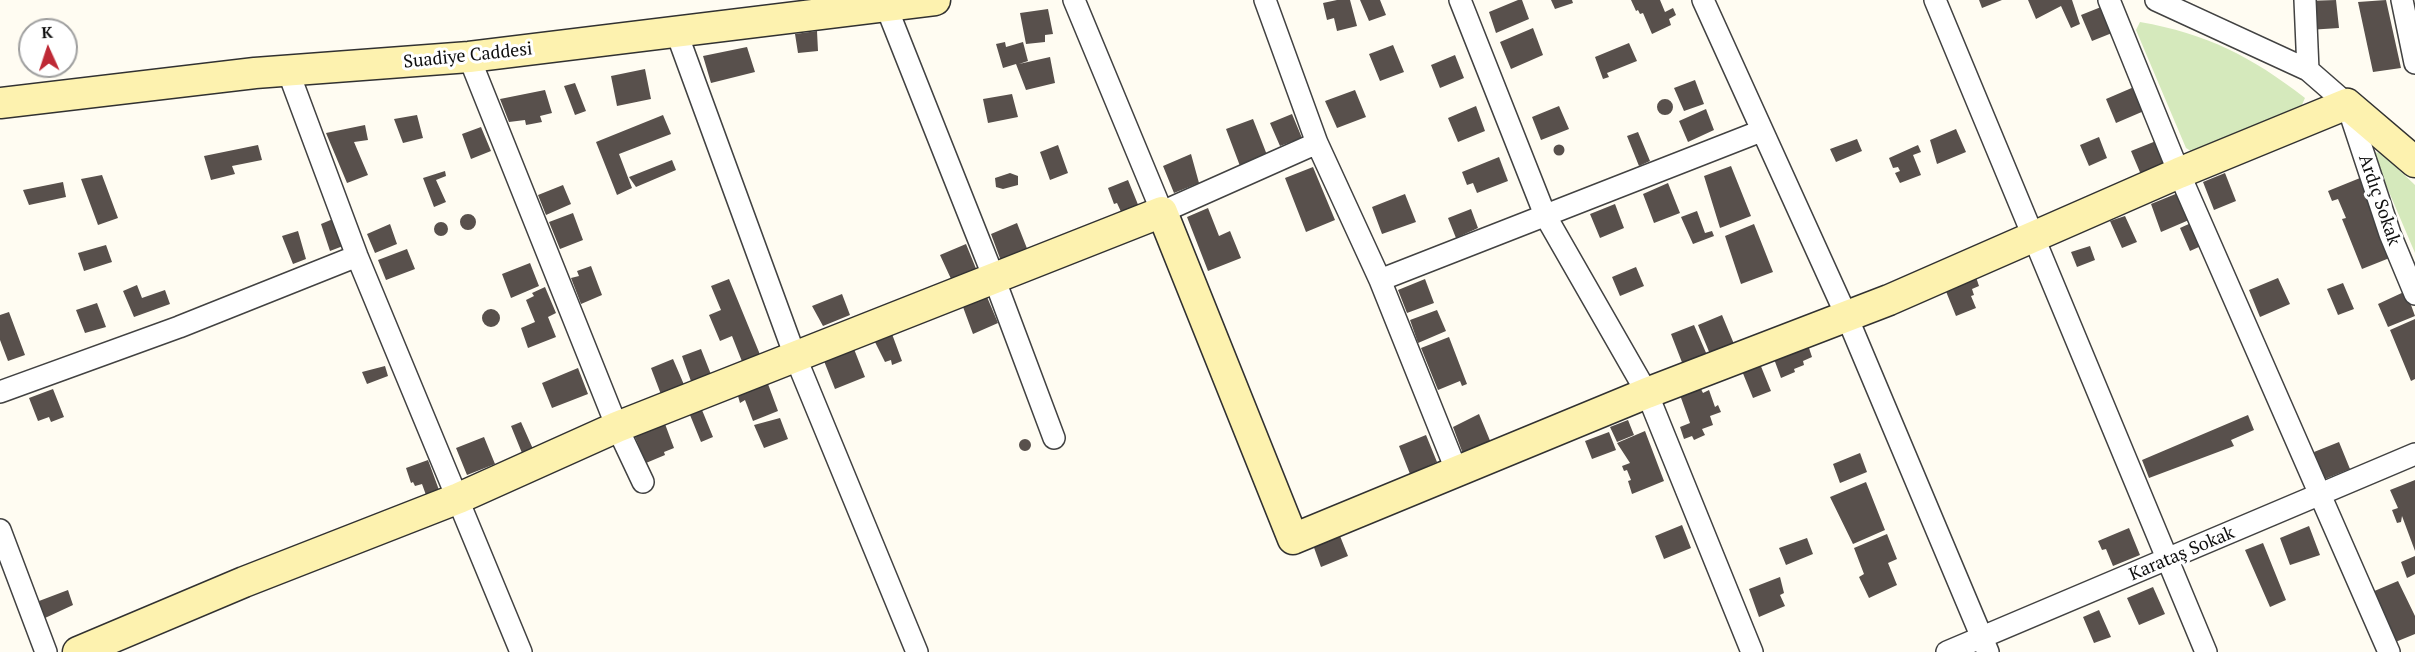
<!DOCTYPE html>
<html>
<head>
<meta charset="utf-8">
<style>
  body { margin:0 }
  #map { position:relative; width:2415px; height:652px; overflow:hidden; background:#fffcf2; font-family:"PT Serif",serif }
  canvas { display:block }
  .north { position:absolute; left:18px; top:18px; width:60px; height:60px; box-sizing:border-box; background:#fff; border:2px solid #9f9f9f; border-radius:50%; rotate:357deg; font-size:16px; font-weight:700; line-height:24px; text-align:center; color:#0f0f0f }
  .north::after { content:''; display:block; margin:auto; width:21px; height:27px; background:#be2935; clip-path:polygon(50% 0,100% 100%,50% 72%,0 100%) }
</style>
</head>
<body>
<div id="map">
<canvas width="2415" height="652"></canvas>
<div class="north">K</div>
</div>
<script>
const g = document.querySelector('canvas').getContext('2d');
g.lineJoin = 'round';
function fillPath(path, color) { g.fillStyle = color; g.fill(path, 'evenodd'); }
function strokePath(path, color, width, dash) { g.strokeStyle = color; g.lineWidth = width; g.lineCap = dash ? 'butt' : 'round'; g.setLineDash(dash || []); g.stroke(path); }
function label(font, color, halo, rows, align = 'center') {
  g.font = font + ' "PT Serif",serif'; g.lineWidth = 6; g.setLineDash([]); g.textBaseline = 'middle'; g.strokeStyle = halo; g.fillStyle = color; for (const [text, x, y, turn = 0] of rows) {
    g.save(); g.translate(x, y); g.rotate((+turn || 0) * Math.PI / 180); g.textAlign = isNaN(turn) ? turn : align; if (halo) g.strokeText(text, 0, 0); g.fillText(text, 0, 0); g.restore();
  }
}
fillPath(new Path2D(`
  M2140,22C2207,34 2251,56 2305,98L2300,109L2194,153L2186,148L2136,30Z
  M2372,152L2381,153L2415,185V253Z`), '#d5e9bc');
fillPath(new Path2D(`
  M1337,0H1350L1357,26L1337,31L1334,18L1327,20L1323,3Z
  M1360,0H1380L1386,15L1369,21Z
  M1518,0H1522L1529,19L1496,33L1489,12Z
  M1551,0H1572L1573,3L1555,9Z
  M1631,0H1660L1665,12L1673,8L1676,15L1669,19L1671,25L1652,34L1643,13L1640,14L1638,10L1636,11Z
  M1979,0H2002L1982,8Z
  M2028,0H2072L2080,24L2071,28L2061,6L2036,19Z
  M2336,0L2339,28L2308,30L2306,1Z
  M2386,0L2401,68L2373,72L2358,2Z
  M2101,7L2112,33L2092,41L2081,15Z
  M1048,9L1053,34L1045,35V42L1026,44L1020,13Z
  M1533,28L1543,55L1511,69L1500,42Z
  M817,31L818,51L798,53L795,34Z
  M1005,42L1006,47L1023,42L1028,61L1019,64L1050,57L1055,83L1026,90L1016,64L1003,68L996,44Z
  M1629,43L1637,61L1607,73L1609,77L1603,79L1595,57Z
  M1393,45L1404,72L1380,81L1369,54Z
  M747,47L755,72L711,83L703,56Z
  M1455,55L1464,78L1440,88L1431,65Z
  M645,69L651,99L617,106L611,76Z
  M1695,80L1704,104L1684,111L1674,88Z
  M575,83L586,111L575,115L564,86Z
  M2134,87L2144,111L2116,123L2106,99Z
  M545,90L552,113L540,116L542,122L526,125L525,120L509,122L500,99Z
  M1355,90L1366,117L1337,128L1325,101Z
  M1012,94L1018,117L988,123L983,99Z
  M1657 107a8 8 0 1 1 16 0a8 8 0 1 1-16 0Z
  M1476,106L1485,131L1458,142L1448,118Z
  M1559,106L1569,129L1541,140L1532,117Z
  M1706,109L1714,130L1688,142L1679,121Z
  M1292,114L1302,138L1280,146L1270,123Z
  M417,115L423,138L403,143L394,119Z
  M663,115L671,134L619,154L632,188L617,195L596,142Z
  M1253,119L1267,155L1240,166L1226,129Z
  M365,125L368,140L354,142L368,175L347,183L326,133Z
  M481,127L491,151L471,159L462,134Z
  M1956,129L1966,152L1937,164L1930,140Z
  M1638,132L1650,161L1639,166L1627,136Z
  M2099,137L2107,158L2089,166L2080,145Z
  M1857,139L1862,151L1836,162L1830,149Z
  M2156,141L2167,166L2142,177L2131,151Z
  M1553.5 150a5.5 5.5 0 1 1 11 0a5.5 5.5 0 1 1-11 0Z
  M258,145L262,160L232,166L235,174L211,180L204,156Z
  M1058,145L1068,173L1050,180L1040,152Z
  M1918,145L1921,152L1913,155L1921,175L1900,183L1895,173L1900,171L1898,167L1893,168L1889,158Z
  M1191,154L1199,183L1174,193L1163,166Z
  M1499,157L1508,181L1477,193L1473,183L1467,185L1462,172Z
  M672,160L676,170L636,187L629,177Z
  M1731,166L1751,216L1720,228L1704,176Z
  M1313,167L1335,220L1306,232L1285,178Z
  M445,171L446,176L436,180L446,202L434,207L423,178Z
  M1010,173L1018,176V185L1003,189L996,187L995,178Z
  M2225,173L2236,201L2214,210L2203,182Z
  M102,175L118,218L98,225L81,179Z
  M2360,178L2392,257L2362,269L2342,219L2346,218L2338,199L2332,201L2328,191Z
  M1128,180L1139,207L1122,214L1117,203L1114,204L1108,188Z
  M63,182L66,197L29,205L23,190Z
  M1668,183L1680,213L1654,223L1643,194Z
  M563,185L571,204L546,215L538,195Z
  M2178,193L2189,220L2161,232L2151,204Z
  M1405,194L1416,222L1382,234L1372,207Z
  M1615,204L1624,228L1600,238L1590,214Z
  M1208,208L1219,236L1230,231L1241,258L1208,271L1187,217Z
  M1471,209L1478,228L1456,238L1448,218Z
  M1697,211L1705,233L1712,231L1714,236L1693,244L1681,217Z
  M573,213L583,240L560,249L549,222Z
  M460 222a8 8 0 1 1 16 0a8 8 0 1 1-16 0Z
  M2125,216L2137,242L2122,248L2110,221Z
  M333,219L343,246L330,251L321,224Z
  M434 229a7 7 0 1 1 14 0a7 7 0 1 1-14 0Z
  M1017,223L1028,251L1001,261L991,234Z
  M2191,223L2201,246L2190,251L2180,228Z
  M390,224L397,244L375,253L367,234Z
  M1754,224L1773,272L1741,284L1725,236Z
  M298,231L306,259L293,264L282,236Z
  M966,244L977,271L952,281L940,255Z
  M106,245L112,262L84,271L78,253Z
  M2090,246L2095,260L2077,267L2071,252Z
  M407,249L415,269L386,280L378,260Z
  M530,263L539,286L511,298L502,274Z
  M591,266L602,295L581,304L571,278L579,276L577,271Z
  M1636,267L1644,286L1620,296L1612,277Z
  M1976,277L1979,286L1972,289L1974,295L1971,296L1976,308L1956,316L1945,289Z
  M2278,278L2290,304L2260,317L2249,290Z
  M729,279L761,357L743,364L732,336L720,341L709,315L721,310L711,286Z
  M1425,279L1434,303L1407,313L1398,290Z
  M2343,283L2354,309L2338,315L2327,289Z
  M137,285L142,298L165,290L170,304L134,317L123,291Z
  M545,287L556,313L548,317L556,337L528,348L521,328L535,322L526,300L534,296L532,293Z
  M2406,291L2415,316L2388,327L2378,304Z
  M842,294L850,315L823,326L812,306Z
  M987,297L998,323L973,334L963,307Z
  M97,303L106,327L85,333L76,310Z
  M482 318a9 9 0 1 1 18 0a9 9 0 1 1-18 0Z
  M1437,310L1446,331L1418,343L1410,320Z
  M9,312L25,355L8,361L0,340V315Z
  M1722,315L1734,344L1710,354L1698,325Z
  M2415,319V379L2411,381L2390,330Z
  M1694,325L1707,355L1683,365L1671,334Z
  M892,334L902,361L892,365L891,360L885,362L875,342Z
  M1449,337L1467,384L1462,386L1460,381L1438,390L1421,348Z
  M1808,345L1812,357L1803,361L1804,365L1794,369L1795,372L1781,378L1774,359Z
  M701,349L712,377L692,384L682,356Z
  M854,349L865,377L835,389L824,361Z
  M673,359L685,387L662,397L651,368Z
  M1760,364L1771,391L1753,398L1742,371Z
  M385,366L388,376L367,384L362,372Z
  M578,368L588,394L552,408L542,383Z
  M768,384L778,411L753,421L745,400L740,403L738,396Z
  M1700,387L1703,393L1709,390L1715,407L1718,405L1721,412L1710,416L1713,425L1702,429L1705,435L1694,440L1692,436L1684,439L1680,427L1690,423L1680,395Z
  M53,389L64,417L51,422L49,417L38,421L29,398Z
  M702,410L713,437L701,442L690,415Z
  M1479,414L1491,443L1463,454L1453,427Z
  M2248,415L2254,430L2231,440L2234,446L2149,478L2142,460Z
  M780,418L788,439L764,448L754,425Z
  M1628,420L1634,435L1617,442L1610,427Z
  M521,422L533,449L522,453L511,426Z
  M665,424L674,448L664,452L665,455L646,463L635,437Z
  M1645,431L1664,481L1632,494L1628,481L1631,480L1627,470L1624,471L1622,466L1630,463L1617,443Z
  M1609,432L1616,450L1592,459L1585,441Z
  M1426,435L1437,462L1410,474L1399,446Z
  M484,437L495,464L467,475L456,448Z
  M1019 445a6 6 0 1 1 12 0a6 6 0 1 1-12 0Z
  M2339,442L2350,469L2325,479L2314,452Z
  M1860,453L1867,472L1840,483L1833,464Z
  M428,460L439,490L426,495L422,484L415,486L413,482L411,483L406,468Z
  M2415,480V551L2402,516L2401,522L2397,523L2392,510L2398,508L2390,490Z
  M1866,482L1885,530L1853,544L1830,497Z
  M1682,525L1691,548L1664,559L1655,536Z
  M2309,526L2320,555L2290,565L2280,538Z
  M2129,528L2140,555L2113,566L2106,549L2102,550L2098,541Z
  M1338,531L1348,556L1321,567L1312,542Z
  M1887,534L1897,559L1888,563L1897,585L1869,598L1859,577L1864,574L1854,548Z
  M1807,538L1813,554L1786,565L1779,548Z
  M2263,543L2286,600L2270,607L2245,550Z
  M2415,556V574L2407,578L2401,562Z
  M1780,577L1784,593L1780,595L1785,606L1759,617L1749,589Z
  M2398,581L2415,616V634L2393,643L2372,592Z
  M2153,587L2165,614L2139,625L2127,598Z
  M68,590L73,605L45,618L39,601Z
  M2099,610L2111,637L2094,643L2083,617Z`), '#58504c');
const street = new Path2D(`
  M1074,0L1162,212L1317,143
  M1265,0L1317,143L1380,280L1457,472
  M1460,0L1545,215L1647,393L1752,652
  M1703,0L1847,317L1988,652
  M1935,0L2206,652
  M2109,0L2179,173L2389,652
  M2156,0L2308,70L2347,104L2390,234L2415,294
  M2305,0L2308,70
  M2402,0L2415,63
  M886,6L994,278L1054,438
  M676,31L795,356L917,652
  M469,57L617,427L643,482
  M288,71L357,256L521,652
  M1380,280L1761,131
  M0,392L179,327L357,256
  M0,530L46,652
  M1947,652L2415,454`);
const secondary = new Path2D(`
  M0,103L255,73L469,57L935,0
  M78,652L244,582L459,498L617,427L1162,212L1293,539L1647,393L1889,300L2179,173L2347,104L2415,162`);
strokePath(street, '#424242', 24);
strokePath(secondary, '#313131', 33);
strokePath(street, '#fff', 21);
strokePath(secondary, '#fdf2af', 30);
label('18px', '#0f0f0f', '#fff', [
  ["Suadiye Caddesi",468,56,-6],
  ["Ardıç Sokak",2379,200,71],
  ["Karataş Sokak",2182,554,-23]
]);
</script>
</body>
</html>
